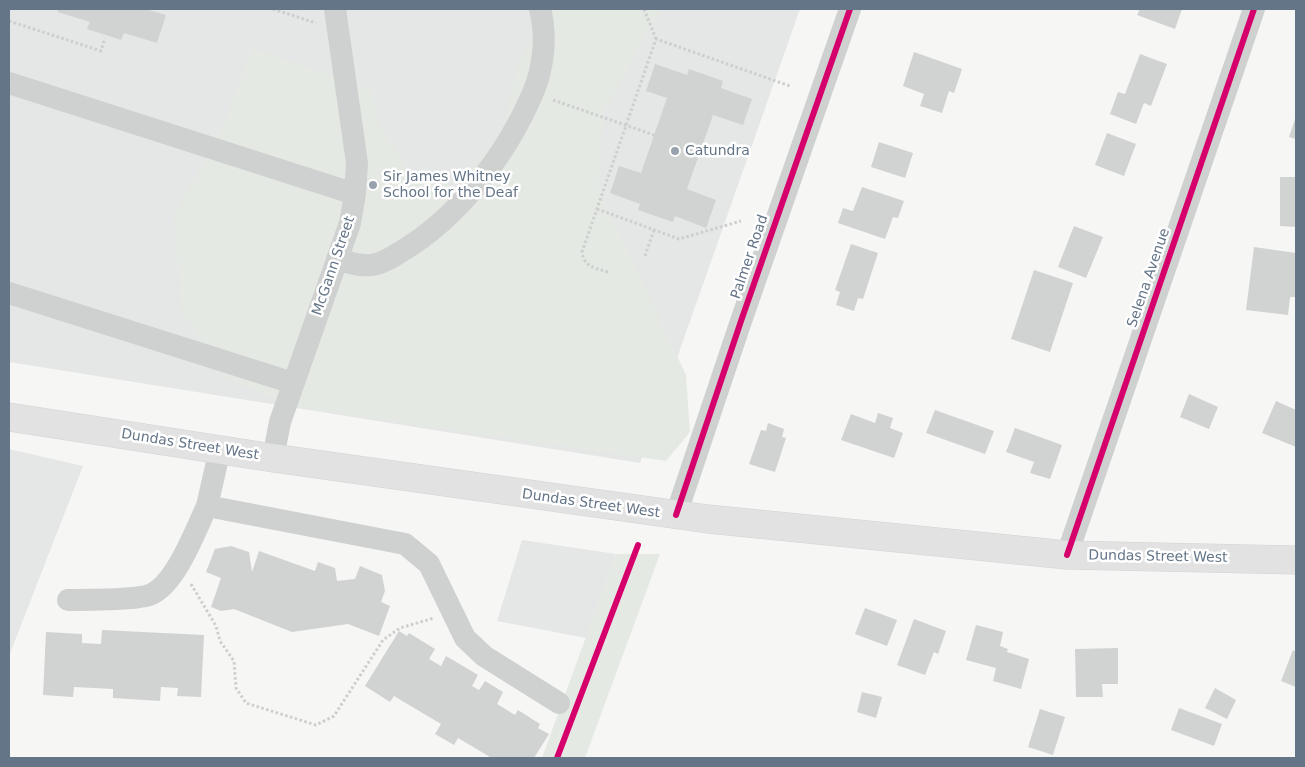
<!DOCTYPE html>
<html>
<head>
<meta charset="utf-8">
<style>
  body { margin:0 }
  #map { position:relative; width:1305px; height:767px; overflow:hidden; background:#f6f6f5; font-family:"DejaVu Sans",sans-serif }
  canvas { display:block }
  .frame { position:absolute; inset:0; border:10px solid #647587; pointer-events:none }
</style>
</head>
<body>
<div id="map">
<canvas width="1305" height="767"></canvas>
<div class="frame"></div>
</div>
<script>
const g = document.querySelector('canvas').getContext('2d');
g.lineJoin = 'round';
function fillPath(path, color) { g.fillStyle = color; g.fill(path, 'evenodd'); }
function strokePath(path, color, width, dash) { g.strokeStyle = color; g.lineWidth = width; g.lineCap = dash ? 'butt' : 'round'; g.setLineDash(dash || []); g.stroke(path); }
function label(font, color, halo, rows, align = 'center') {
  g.font = font + ' "DejaVu Sans",sans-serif'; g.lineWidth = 5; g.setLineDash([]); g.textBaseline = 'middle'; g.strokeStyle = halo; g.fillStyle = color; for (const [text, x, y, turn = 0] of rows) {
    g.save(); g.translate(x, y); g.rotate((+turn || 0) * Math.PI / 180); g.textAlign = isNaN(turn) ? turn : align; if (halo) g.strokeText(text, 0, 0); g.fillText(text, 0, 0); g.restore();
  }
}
fillPath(new Path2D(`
  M9,9H800L640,463L9,362Z
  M9,449L83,466L9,656Z
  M522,540L616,554L586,638L497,621Z`), '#e5e6e6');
fillPath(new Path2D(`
  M562,9H661L603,113L598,188L686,375L690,432L666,461L293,407L228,379L182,312L174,217L226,119L252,48L373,90L377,121L412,174L459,188L504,126L517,67L545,13Z
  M616,554H660L585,758H542Z`), '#e5e9e3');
fillPath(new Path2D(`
  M58,9H145L166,15L157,43L124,33L121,40L87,29L90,22L58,12Z
  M1140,9H1182L1175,29L1137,15Z
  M914,52L962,69L954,93L949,91L942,113L920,106L924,94L903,86Z
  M1140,54L1167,64L1151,106L1144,103L1136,124L1110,114L1118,92L1125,94Z
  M655,64L687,75L689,69L723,81L721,88L752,99L743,125L713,115L687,189L716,200L706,228L675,216L673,222L638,210L640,204L610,193L619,166L641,173L667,98L646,91Z
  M1296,116V139L1289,137Z
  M1107,133L1136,144L1124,176L1095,165Z
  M879,142L913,153L905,178L871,167Z
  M1280,177H1296V227L1280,226Z
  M862,187L904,201L898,218L893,217L885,239L838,223L843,208L853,211Z
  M1074,226L1103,237L1086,278L1058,267Z
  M851,244L878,253L863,299L858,298L854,311L836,305L840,292L835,290Z
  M1254,247L1296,253V297H1290L1288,315L1246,310Z
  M1034,270L1073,283L1050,352L1011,339Z
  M1189,394L1218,407L1209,429L1180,417Z
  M1276,401L1296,410V447L1262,433Z
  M935,410L994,431L985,454L926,433Z
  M878,413L893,418L890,428L903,433L894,458L841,440L851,414L875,423Z
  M768,423L784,429L782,437L786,438L775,472L749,464L761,430L766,431Z
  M1015,428L1062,445L1050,479L1030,473L1034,462L1006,452Z
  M231,546L249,552L252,572L259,551L315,571L318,562L335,568L337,581L355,579L360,566L382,575L385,591L381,602L390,606L379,636L348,624L292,632L234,609L221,611L211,607L221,578L206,572L215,549Z
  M865,608L897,620L887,646L855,634Z
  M914,619L946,631L938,654L934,652L925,675L897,665Z
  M976,625L1003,632L1000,646L1008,649L1007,652L1029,659L1021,689L993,681L996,668L966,660Z
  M102,630L204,635L201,697L177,696L178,688L161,687L160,701L113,698V689L74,687L73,697L43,695L46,632L82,634V643L101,644Z
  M399,631L407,636L409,633L435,649L429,659L441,666L446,656L478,675L472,686L479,690L485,681L503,692L497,704L515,715L518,710L540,724L538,728L549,734L534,758H489L490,757L458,738L454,745L435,734L441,724L394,696L390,702L365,686Z
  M1118,648V684H1102L1103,697H1076L1075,649Z
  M1293,650L1296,652V687L1281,681Z
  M1215,688L1236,700L1227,719L1205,708Z
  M862,692L882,697L876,718L857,712Z
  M1179,708L1222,724L1214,746L1171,730Z
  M1040,709L1065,717L1053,755L1028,747Z`), '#d1d2d2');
const major = new Path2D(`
  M9,417L273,458L708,519L1067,555L1296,560`);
strokePath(major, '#d1d3d4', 29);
strokePath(new Path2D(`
  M273,9L316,23
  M644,9L656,39
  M9,21L101,51L105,38
  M553,100L654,135
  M597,209L679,239L741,221
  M645,256L654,230
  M608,272C595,268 584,267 582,252L656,39L790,86
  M191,584L216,626L220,641L234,661L236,688L246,703L316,725L334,716L383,640L400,628L434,618`), '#cdcece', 3, [2.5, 2.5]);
strokePath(new Path2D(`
  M9,83L355,194
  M337,259C349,263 359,266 371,265C382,264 393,257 402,251C459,217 506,155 532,95C544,68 547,36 540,9
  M9,293L293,383
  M220,449L207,506L405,544L429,564L465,638L484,656L559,703
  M273,458L280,422L350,223L355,194L357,163L335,9
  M676,515L741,321L850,9
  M1067,555L1254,9
  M68,600C93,599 121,601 146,596C174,590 195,531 207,506`), '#cfd1d1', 22);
strokePath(major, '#e2e2e3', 28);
strokePath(new Path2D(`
  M676,515L741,321L850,9
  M1067,555L1254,9
  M557,758L638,545`), '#d6006c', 6);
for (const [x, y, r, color] of [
  [675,151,5,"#97a2ae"],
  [373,185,5,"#97a2ae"]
]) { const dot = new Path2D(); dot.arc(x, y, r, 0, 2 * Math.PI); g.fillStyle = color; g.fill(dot); strokePath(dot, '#fff', 2); }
label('14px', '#647587', '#fff', [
  ["Catundra",685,151],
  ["Sir James Whitney",383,177],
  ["School for the Deaf",383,193]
], 'left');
label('14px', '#647587', '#fff', [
  ["Palmer Road",750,257,-71],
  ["McGann Street",334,266,-71],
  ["Selena Avenue",1149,278,-71],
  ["Dundas Street West",190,445,9],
  ["Dundas Street West",591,504,8],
  ["Dundas Street West",1158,557,1]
]);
</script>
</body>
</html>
